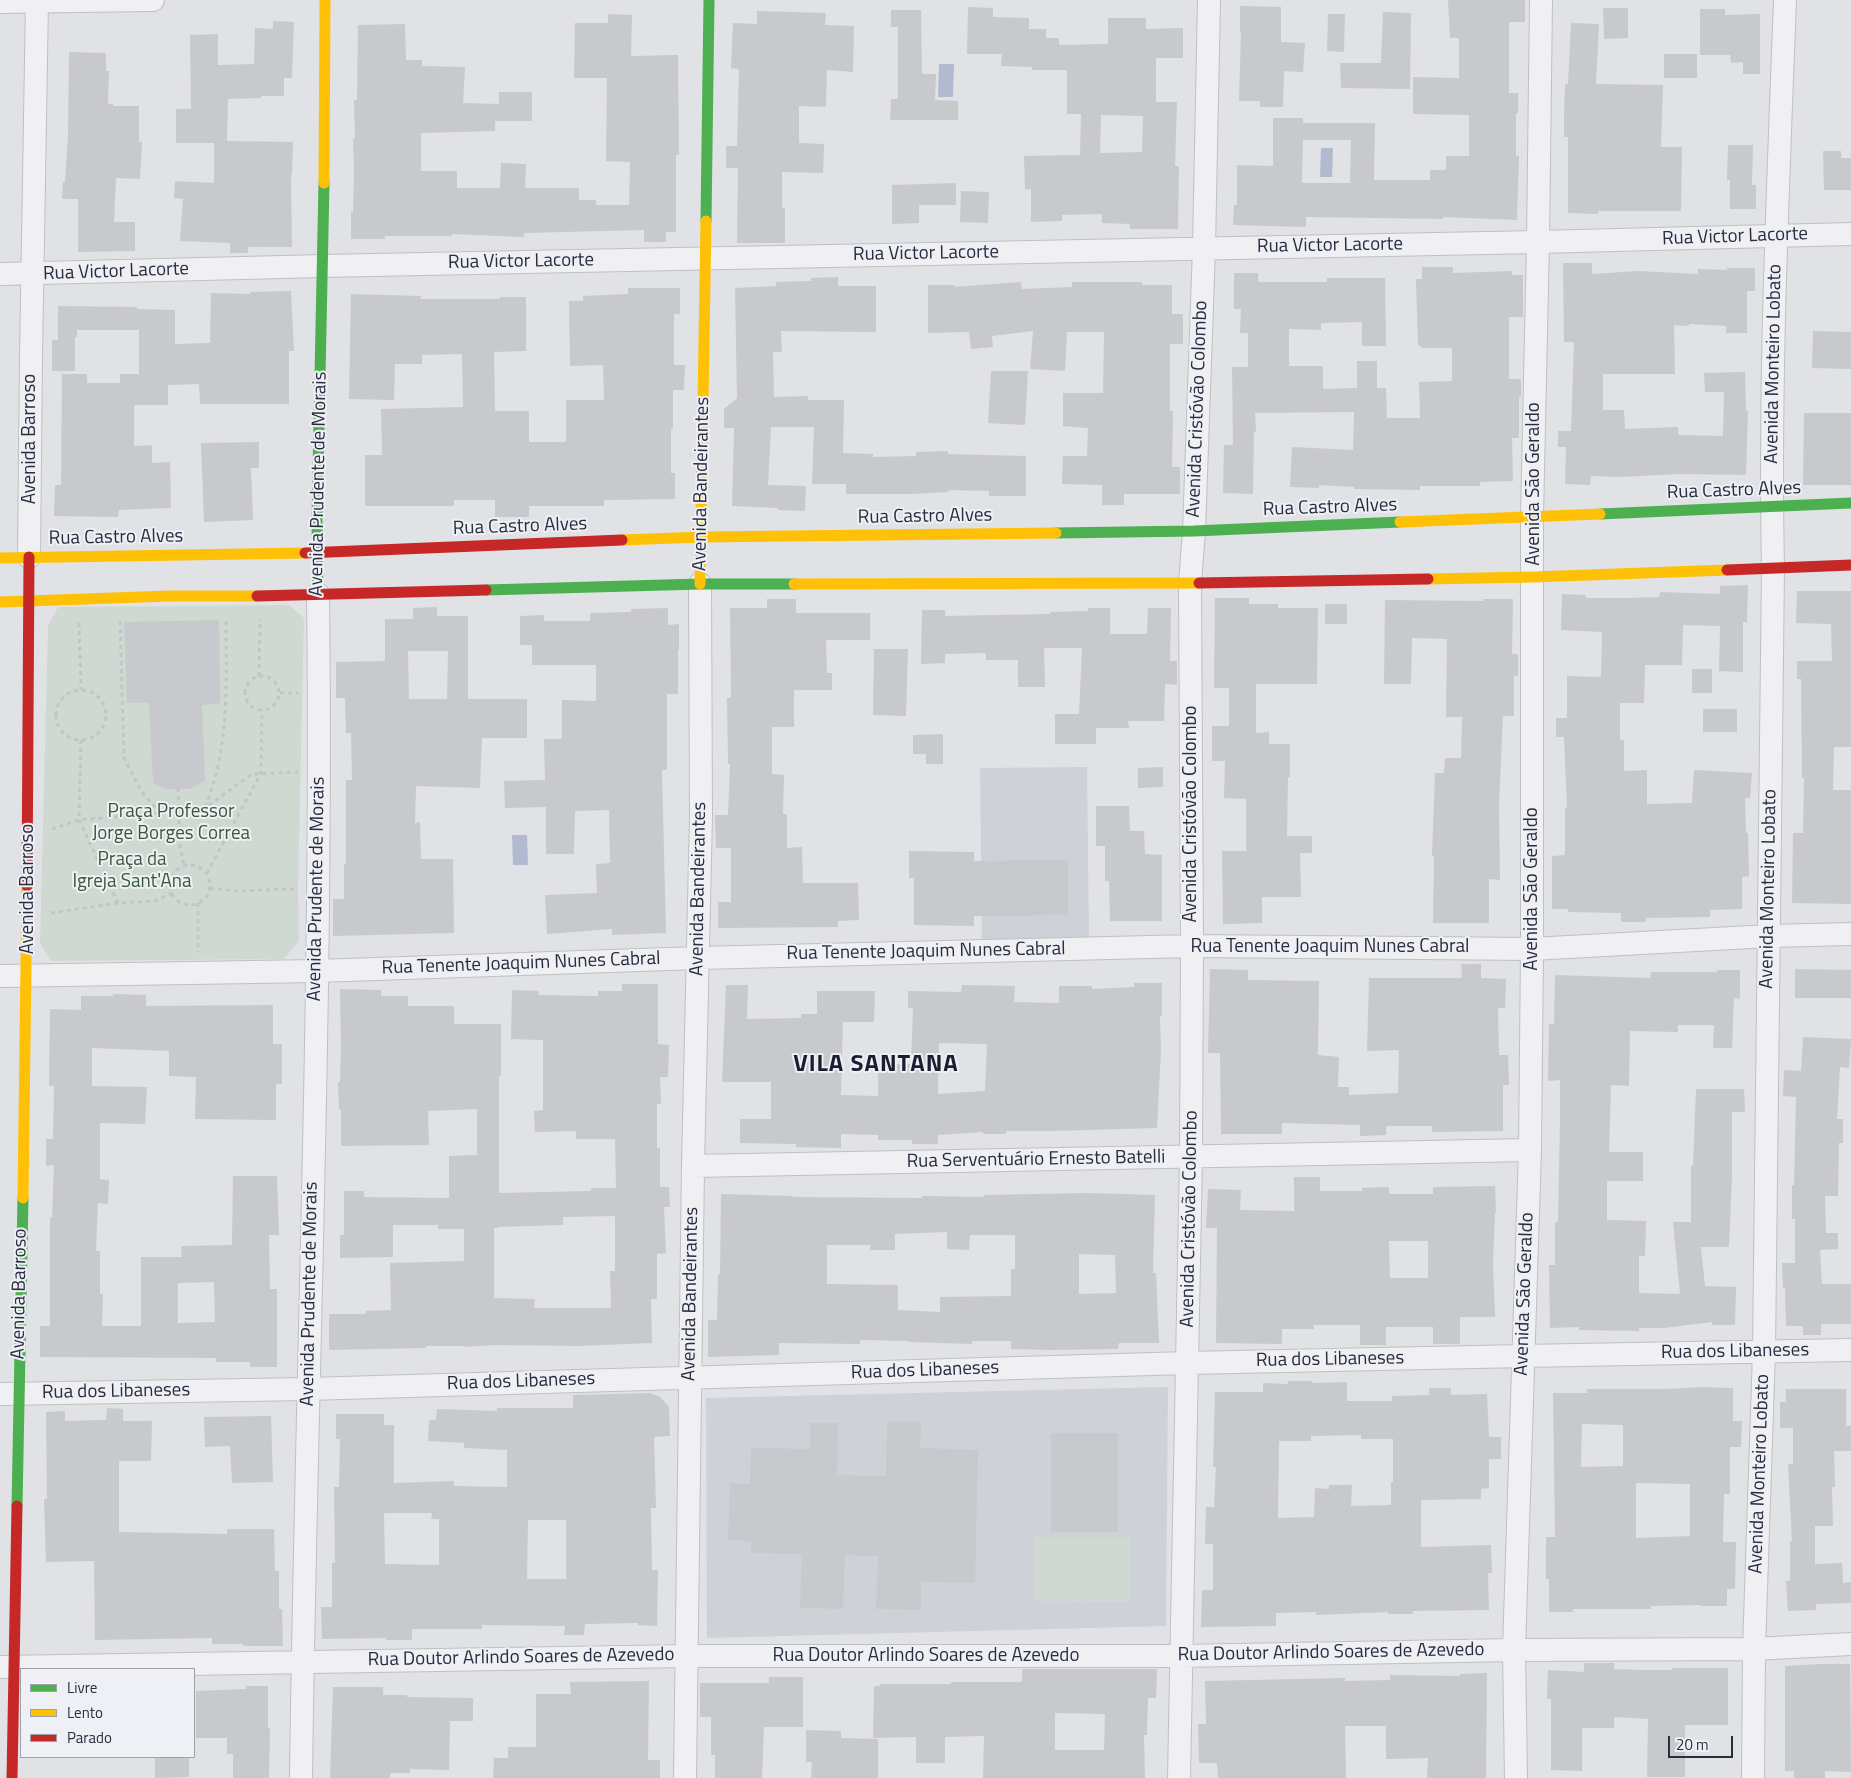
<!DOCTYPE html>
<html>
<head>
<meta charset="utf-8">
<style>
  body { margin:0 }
  #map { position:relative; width:1851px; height:1778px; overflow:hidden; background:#e1e2e5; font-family:"Titillium Web",sans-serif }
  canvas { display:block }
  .legend { position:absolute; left:20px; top:1668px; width:175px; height:90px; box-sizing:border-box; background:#eef0f5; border:1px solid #9fa2ab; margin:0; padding:6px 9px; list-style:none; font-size:15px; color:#292d3d }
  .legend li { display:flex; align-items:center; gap:10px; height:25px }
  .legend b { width:25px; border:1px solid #9fa2ab }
  .scale { position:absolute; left:1668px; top:1736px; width:65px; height:22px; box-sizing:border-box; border:2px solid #292d3d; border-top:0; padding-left:6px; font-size:15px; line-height:18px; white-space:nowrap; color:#292d3d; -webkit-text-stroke:4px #eef0f5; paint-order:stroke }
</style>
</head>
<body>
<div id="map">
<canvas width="1851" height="1778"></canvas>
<ul class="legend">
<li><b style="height:6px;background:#4caf50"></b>Livre</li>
<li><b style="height:6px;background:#ffc107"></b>Lento</li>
<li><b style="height:6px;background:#c62828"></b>Parado</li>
</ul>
<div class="scale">20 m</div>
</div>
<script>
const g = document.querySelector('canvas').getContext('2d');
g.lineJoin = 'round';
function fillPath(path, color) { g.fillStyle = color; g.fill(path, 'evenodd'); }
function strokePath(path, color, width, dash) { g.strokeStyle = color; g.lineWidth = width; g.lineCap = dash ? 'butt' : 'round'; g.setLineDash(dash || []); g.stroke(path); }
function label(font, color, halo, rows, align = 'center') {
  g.font = font + ' "Titillium Web",sans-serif'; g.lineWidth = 4; g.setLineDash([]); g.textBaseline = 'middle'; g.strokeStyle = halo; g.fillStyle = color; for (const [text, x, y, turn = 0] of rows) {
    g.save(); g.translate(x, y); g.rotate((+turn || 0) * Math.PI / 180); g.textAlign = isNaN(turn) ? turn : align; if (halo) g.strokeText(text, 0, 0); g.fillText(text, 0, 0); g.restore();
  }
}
fillPath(new Path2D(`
  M1087,767L1089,938L982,940L980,768Z
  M1168,1387L1166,1626L707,1638L706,1398Z`), '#cfd1d8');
fillPath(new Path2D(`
  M289,605L304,618L298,889L299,941L284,959L51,961L40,943L48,626L58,607Z
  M1034,1537H1130V1602L1034,1601Z`), '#d0d9d1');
fillPath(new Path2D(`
  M939,64H954L953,97H938Z
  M1321,148H1333L1332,177H1320Z
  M512,835H527L528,865H513Z`), '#b1bacf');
fillPath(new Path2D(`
  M1448,0H1525V22H1509V93H1518V113H1516V156H1519L1517,220L1443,217V219L1306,217V227L1233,225L1234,205H1237V165L1273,166V118H1303V123H1375L1374,180H1430V170H1446V156H1469V115L1413,114V77L1459,78V38H1450ZM1303,140H1351L1350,183H1302Z
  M1240,6L1281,7V42L1305,43L1303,72L1284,71L1283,107H1260V101H1239L1241,32H1240Z
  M968,7L993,8V17L1029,18V29H1046V38H1059V45L1108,44V18H1146V29L1183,28V58H1156V102H1177L1175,166H1179L1178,229H1130V224L1102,223V214L1062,215V221L1031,222V189L1025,190L1024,156L1080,155L1081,114H1067V70H1032V67L1001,66L1002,54H967ZM1101,115L1143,116L1142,152L1100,153Z
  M1603,8H1628V38L1604,39Z
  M1700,9H1725V15L1760,14V74H1743V62L1731,63L1730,55H1700Z
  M891,10H921L922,74H936L935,100L958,101V120H890L891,99H898V27H891Z
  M757,11L826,13L825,25L854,26L853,72L827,70L826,107L799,106V143L824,144L823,173L782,172V208H785V243H737L738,168H726V146H737L739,69L731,68L733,23L757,24Z
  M1383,12L1411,13L1410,89L1341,88L1340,63H1381Z
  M608,14L632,15L631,56L678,55L679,155H676V232H666V242H644V230L524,233V237L452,234V236H385V239H351V212H353L354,170L353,138H355L354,100H357L358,25L405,24L406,60H422V66L465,67L463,103L499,104V92H532V121H495V131L421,133V171H457V188H500L501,163L526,164L525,188H579V200H596V205H629L630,162L606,161L607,78H574L575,23H608Z
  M1328,14H1345L1344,52L1327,51Z
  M273,21L294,22L292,78H284V96H261V98L228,99L227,141L293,142L292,175H291L292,247H248V253H230V243L180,241L183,199L174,198L175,181L214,183V143H176V109H191L190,35L218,34V65L254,64L255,28L273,29Z
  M1571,23L1599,24L1596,84L1663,85L1661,147H1682L1681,211H1598V214L1568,213V137H1564V113L1565,84H1568Z
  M69,52L106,53V71H109L108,104H113V106H139V142H142L140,179L116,178L114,222H135V251L78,252V199H62L63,182H65L68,135Z
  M1664,54H1697V78H1664Z
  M1728,145H1753L1752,185H1756V209H1730V180H1727Z
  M1823,151H1841V158H1851V190H1824Z
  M956,183V205H919V223L892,224V185Z
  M961,191L989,192L988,223L960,222Z
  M1563,263H1592V274L1638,271L1698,274V269L1727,270V268H1755V291H1747V333H1726V326L1689,324V326L1674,325L1675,374H1603V410H1624L1625,429L1678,427V435L1723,436L1724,392H1705L1704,373L1745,372L1746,411H1748L1746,475L1679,474L1620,477L1591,476L1590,485L1565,484L1566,447H1558V431H1571L1574,342H1564Z
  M1422,267H1453V273L1512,271V275H1523V317H1509V379H1521V397H1519V438H1512L1513,481L1480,482V486H1420V490L1354,489V487L1319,485V488L1290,487L1292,447L1353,450L1354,412L1255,413L1256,432H1254L1253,494L1223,493L1224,445H1233L1232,367H1248V333H1240L1241,309H1234V273H1258V282H1327V278H1385L1386,346H1362V322L1321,323V330L1289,329V366H1323V389L1357,388V361H1377V388H1386L1387,418H1420L1419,382L1452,381V348H1421V346H1418L1416,279H1422Z
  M838,277V286H876V332L781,331L782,352H773L774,397L808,396V400H844L843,453L873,454V457L916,456V452L948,451V454L1026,456V496H989V491L948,490L949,492L910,494H846V484H812L814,427H771L768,485L806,486L805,511L778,510V508L732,506L734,428H724V409L737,398L735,288L776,286V282L811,281V278Z
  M1021,282L1022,289L1072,287V282H1142V285H1172V314H1183V344H1170V411H1173L1172,467H1180V494H1124V505H1102V485L1062,484L1063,456H1087L1088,428L1063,426V393H1103L1104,332H1067L1065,371L1030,369L1033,331L992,336L993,347L971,349L969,332L928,333V285H954V287Z
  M628,288H680V314H674V365H685L684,390H673V429H671V473H675V499L604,500V506H529V517H495V500H454V506H365V455H382L381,409L463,407L462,354L422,355V364H395L394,400L349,399L351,294L421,296L420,299H500V297H526V351L494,352L495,411H529V442H566V400H604L603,365L570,366L569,301H583V296L628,294Z
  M291,291L294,351H289V404H200L199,384L168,385V405H134V446L152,445V463L170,462L171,508L119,510L118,517L54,516L55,485H61L62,374H87V383H120V374H139V330H77V337H75V371H52V340H58V306L137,307V309L175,310V344L210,343L211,293L250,294V292Z
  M1813,331L1851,332V369L1812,368Z
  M991,371H1028L1025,425L988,423Z
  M1804,413H1851V485H1803Z
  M259,442V468H251L253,520L204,522L201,443Z
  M1748,585L1747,622H1743V672L1719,671L1720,626L1683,625L1682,665H1645L1644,703H1620V740H1624V771L1647,770V804L1692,803L1694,770L1752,773L1750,798H1745L1746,833H1748L1749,876L1742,877V909L1710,910V917L1646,918V922H1621V913L1568,912V909H1552V856L1565,855V808H1567L1564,737H1556V718H1567V676L1601,677L1602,632L1561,630L1562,594L1586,595V598H1627L1659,597L1660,592L1720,594V586Z
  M1797,591H1851V747H1834L1833,790H1851V904L1792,903L1793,833H1803L1804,778H1802L1801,679H1797V661H1832L1831,624L1796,623Z
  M1215,598H1249V604H1278V608H1318L1317,684H1256V733L1269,732V744H1290V777H1288L1287,836H1312V853H1300L1301,897H1262V923L1223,924L1222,851H1246V799L1224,798L1225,761H1212V726H1229V688H1214Z
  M767,599H796V613H870V640H826L827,673H832V690H794V727H772V774L784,775L783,814H787V848L802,847L803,883H858L859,920L838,921V927L718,928V902H731V848H716L715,815H728L730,764H728L727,698H731L730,608H767Z
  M1483,599H1513L1512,654H1518V676H1514V716H1503L1499,804L1500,880L1489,879V923H1433L1434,856H1432L1435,773H1444L1445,758H1461L1462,717H1446L1447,639L1412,638L1411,684H1384L1385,600L1483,601Z
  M1325,604H1347V624H1325Z
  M437,607V616H468V699H527V738H482L480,788L416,786L415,823L420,822L421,859H453L454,933L333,936V899H344V864H346V780H352L351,733H346L345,698H336V662L385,661V619H413V608ZM408,651H448L447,699H409Z
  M668,608V625L679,624V650H678V694H667V770H662L666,933L612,935V929L547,934L545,895L597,893L596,864L610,863L609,810L575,811L574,854H546V807L505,808L504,781L545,780L544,739H562V700L596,701V665H532V645H520V616L544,615V621H590V613L631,612V609Z
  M1088,608H1110V634H1147L1148,608H1171L1170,661H1177V685L1165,684L1164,721H1128L1129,728H1096V744H1055V714H1079L1082,648H1044L1045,687H1018V660H986V653L945,654V663L921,664L922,610H945V616L1050,614V612L1088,611Z
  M219,620L220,703L202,705L205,781L189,789H167L153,783L149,703H127L124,622Z
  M874,649H908L906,716L873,715Z
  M1692,669H1712V693H1692Z
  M1703,709H1737V732H1703Z
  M943,734V764H926V754H913V735Z
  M1163,767V787L1138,788V768Z
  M1096,806H1129L1130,831H1144L1145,854L1162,855V921H1110L1109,881H1105V846H1096Z
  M909,851L974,852V861L1068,860V915L974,916V926L914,925V878H909Z
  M1461,964H1481V978L1506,979L1505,1008H1498L1499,1055H1508L1509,1085H1503V1131L1432,1132V1126H1386V1135L1360,1136V1125L1282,1123V1134H1221L1220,1053H1208L1210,969L1248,970V980L1319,981L1318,1055L1339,1057L1338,1087H1349V1095L1398,1093L1399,1050L1367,1051L1369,978H1462Z
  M1795,969L1851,970V998H1795Z
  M1717,970H1740V999L1734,998L1732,1048H1713L1714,1025H1678V1032L1630,1031L1629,1086L1611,1085L1609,1152H1643V1181H1607V1220L1646,1221L1645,1256H1639V1293L1680,1294L1673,1222H1691V1166H1693L1696,1089H1744L1745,1112H1732V1177L1729,1247H1701L1705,1286L1736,1287L1735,1325H1712V1322L1664,1328H1639V1331L1579,1330V1327L1550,1328L1549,1265H1555V1222H1558L1560,1119V1080L1548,1081L1549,1024H1554L1555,975L1650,978L1651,972H1717Z
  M1134,983H1162V1016H1160L1161,1050L1157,1128L1053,1131H1006V1134H983V1132L938,1135V1144H912V1140H878V1135L841,1134V1148L796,1147V1144L740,1143V1119H771V1082H722L726,985H748L747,1019L801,1018V1014H817V991H875L874,1022H843L841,1095L878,1096V1064H911L913,1008H908V991L961,992L962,985L1015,986L1014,1002L1059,1003V986H1092V989L1134,987ZM939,1043L987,1044L985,1091L938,1094Z
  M622,984H658V1044L669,1045L668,1077H660L661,1104H657V1148H660V1187H669L670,1207H664L666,1253L657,1254V1299H651L652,1343L579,1346L494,1345L464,1347V1346H426V1348L329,1350V1314H366V1311L391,1310L390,1263L464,1261V1229H438V1225H393V1257L340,1258V1235H344V1191H364V1197L449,1198V1156L477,1155V1109L428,1111L429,1145L341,1146V1110H339L338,1082H340L341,1048L340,989L381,990V996H408V1006H454V1024H501V1076H499V1193L591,1191V1188H616L615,1139H576V1131L535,1132L534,1111L543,1110V1040L511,1039L512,990L539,991L538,995L598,996V991H622ZM615,1216V1271H610L611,1308H534L535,1299L494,1298V1228H498V1227L563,1225V1217Z
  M113,994L146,995V1006L273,1005V1044H282V1084H276V1120L195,1119L196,1077L169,1076V1051L92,1048V1086L147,1087L145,1124L100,1123V1179L109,1180L108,1204L98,1203L96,1251H100V1294H103L102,1326H141V1257H182L181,1246L232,1245L233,1176H277L279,1235H269L270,1289H277V1367H250V1362H216V1358L40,1357V1326H50V1217H52L54,1165L46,1166V1139H53L54,1086H49L50,1009L81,1010V996H113ZM214,1282L215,1322L178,1323V1283Z
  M1803,1037L1851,1039L1849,1068L1840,1067L1837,1119H1843V1143H1839L1838,1196H1825L1826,1233H1838V1249L1820,1250L1822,1284H1851V1324H1821V1335H1803V1326H1786L1785,1288H1783L1782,1263H1795V1219H1792V1185H1794L1796,1097L1783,1096L1784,1070L1801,1071Z
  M1294,1177H1320V1191H1362V1188L1389,1187V1194H1433V1187L1495,1186L1496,1213H1495L1493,1264L1495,1317H1460V1344H1433V1327H1386V1345H1360V1325H1314V1329H1282V1344L1216,1343L1217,1228H1206L1208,1189L1241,1190L1240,1210L1294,1211ZM1389,1241H1428V1278H1390Z
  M1087,1193L1155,1195L1153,1273H1156L1159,1343H1119L1118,1349L1050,1350L1011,1349V1341H972V1344L909,1342V1341L860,1340V1344L779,1343V1355L708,1357V1320H717L718,1274H720L721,1194L793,1196V1197L922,1198V1196L984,1197V1195ZM947,1232V1249L969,1250L970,1235H1015V1269H1011V1296L940,1297V1312L898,1310V1285L827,1284V1245H870V1250H895V1234ZM1079,1254L1115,1255L1116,1293L1079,1294Z
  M1288,1381H1312V1383L1347,1382V1401H1392V1396L1429,1395V1388H1451V1395L1487,1394L1489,1437H1501V1459H1489V1488L1481,1489V1499L1421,1500V1547L1491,1545L1492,1573H1488L1489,1610L1413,1611V1614H1388V1612L1316,1615V1612L1276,1613V1626L1201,1627L1202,1590H1213V1544H1205L1206,1507H1214L1216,1467H1213L1215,1392H1263V1383L1288,1384ZM1361,1435V1439H1393V1482H1391V1505L1351,1506L1352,1485H1329V1489L1315,1488L1314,1517L1278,1518L1279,1441H1311V1436Z
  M1701,1387L1733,1388V1421H1742L1741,1447H1730V1494H1724L1723,1542H1736L1735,1589H1727V1606H1700V1605L1651,1606V1609H1573V1612H1549V1579H1546V1537H1555L1553,1393H1587V1389H1669ZM1582,1424L1623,1425V1466L1581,1467ZM1636,1483L1690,1484V1536L1636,1538Z
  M1786,1389H1846V1426H1851V1451H1834L1835,1487H1832L1833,1526H1815V1564L1842,1563L1843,1583L1851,1582V1603L1816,1604V1610L1788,1611L1786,1581H1790V1541H1792L1788,1464H1793V1428H1780V1402H1786Z
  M650,1393L660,1397L669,1407L670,1436L654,1437L656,1508H651L652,1570H658L657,1626L638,1625V1623L585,1624L584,1635H564L565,1626L482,1625V1629H412V1640H386V1638L322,1639L321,1607H332V1563H335L334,1487H339L340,1439H336V1414H384V1425H394V1483L454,1481V1486L507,1487V1450L464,1448V1443L428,1441L429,1420H436L437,1409L497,1411V1408H573V1395ZM384,1513H432L431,1519H439V1565L385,1564ZM528,1520H566V1579H527Z
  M107,1408L123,1409V1421H152L151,1461H119V1532L227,1534V1529H274L275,1571H279V1609H282L283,1646H243V1644H212V1638L95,1640L94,1561L46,1562L44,1499H47L46,1412L65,1411V1421L106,1420Z
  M271,1416L273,1482L232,1483L230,1446L205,1447L204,1417Z
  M887,1421L921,1422L920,1448L978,1450L975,1583L921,1582V1610L876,1609L878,1556L845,1555L843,1609L800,1608L802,1554L751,1553V1541L728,1540L730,1483L750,1484L751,1448L810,1449V1423H838L837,1475L886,1476Z
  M1051,1433H1118V1532H1051Z
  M1584,1663H1614V1669L1640,1670H1672V1668H1728V1725H1685V1777H1647L1648,1719L1614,1717V1728H1582V1771L1551,1770V1699H1547L1548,1670L1584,1672Z
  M1822,1664H1850L1851,1772L1825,1771V1778H1794V1771H1785V1666Z
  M1022,1669H1157L1156,1698H1148L1147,1735H1144L1145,1778H983L984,1736L945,1737V1763H916V1737L873,1738L874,1686H880V1684H951V1682H1022ZM1055,1713L1105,1714L1104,1750H1055Z
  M1487,1673L1486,1778H1427L1428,1758L1386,1759V1726H1345L1346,1778H1218L1217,1763H1199L1198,1724H1206L1205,1681L1345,1678V1681L1390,1680V1675L1460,1676V1674Z
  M769,1677H803V1727H764L762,1778H715V1755H711V1717H700V1683H769Z
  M649,1681L648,1760H660V1778H493L494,1758H508V1747H536V1694H571L570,1682Z
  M246,1686H268V1728H270L269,1778H233V1754H227V1738H196V1691L246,1689Z
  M333,1687H383V1695H407V1697L473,1698V1721H450L449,1770L410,1769V1773H390V1778H330Z
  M806,1730L841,1731V1738L878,1739V1778H811L812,1762H806Z
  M155,1757H189V1777L155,1778Z`), '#c7c9cc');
const street = new Path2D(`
  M0,2L153,0
  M0,274L323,266L1538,242L1851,234
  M29,557L31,357L37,0
  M0,976L317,971L698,958L1192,946L1532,949L1769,936L1851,934
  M693,1166L1530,1150
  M0,1394L308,1389L1187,1363L1523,1356L1851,1350
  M0,1667L687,1656H1181L1514,1650L1754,1649L1851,1644
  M301,1778C306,1383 323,989 318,594
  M685,1778L693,1166L701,816L700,584
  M1179,1778L1191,1157L1192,946L1190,583L1194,531L1204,248L1209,0
  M1516,1778L1514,1650L1530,1150L1532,949V517L1538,242L1541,0
  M1753,1778L1754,1649L1764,1352L1773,568C1769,379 1778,189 1785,0`);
strokePath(street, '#bfc0c3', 24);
strokePath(new Path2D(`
  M120,621L124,758L141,791L159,812
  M79,623L81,690
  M245 693a17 17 0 1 1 34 0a17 17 0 1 1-34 0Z
  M259,676L260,619
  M56 715a25 25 0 1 1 50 0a25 25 0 1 1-50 0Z
  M280,693H298
  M81,740L79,820L118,903
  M178,788L180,846L184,865
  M205,807C230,748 226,683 226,621
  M52,829L79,820L204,809L252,774L298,772
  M170 885a20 20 0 1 1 40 0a20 20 0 1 1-40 0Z
  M207,873L261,773L262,710
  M210,888L235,891L296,889
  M198,903V952
  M51,913L118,903L155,901L172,893`), '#c3c3c9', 3, [4, 4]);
strokePath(street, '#f0f0f3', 22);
strokePath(new Path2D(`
  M706,221L709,0
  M1600,514L1851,503
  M1056,533L1194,531L1400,522
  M486,590L700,584H794
  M318,594L317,520L324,183
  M17,1506L23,1198`), '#4caf50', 11);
strokePath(new Path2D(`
  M324,183L325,0
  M1400,522L1600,514
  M622,540L702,537L1056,533
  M0,558L305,553
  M1428,579L1533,577L1727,570
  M700,584L706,221
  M794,584L1199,583
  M0,602L170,596H257
  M23,1198L27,886`), '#ffc107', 11);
strokePath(new Path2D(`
  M305,553L622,540
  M1727,570L1851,565
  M1199,583L1428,579
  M257,596L486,590
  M27,886L29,557
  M12,1778L17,1506`), '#c62828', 11);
label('19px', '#292d3d', '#eef0f5', [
  ["Rua Victor Lacorte",1735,237,-2],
  ["Rua Victor Lacorte",1330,246,-1],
  ["Rua Victor Lacorte",926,254,-1],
  ["Rua Victor Lacorte",521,262,-1],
  ["Rua Victor Lacorte",116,272,-2],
  ["Avenida Monteiro Lobato",1774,364,-89],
  ["Avenida Cristóvão Colombo",1198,409,-88],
  ["Avenida Barroso",30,439,-90],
  ["Avenida Prudente de Morais",319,484,-89],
  ["Avenida Bandeirantes",702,484,-89],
  ["Avenida São Geraldo",1534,484,-90],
  ["Rua Castro Alves",1734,491,-2],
  ["Rua Castro Alves",1330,508,-2],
  ["Rua Castro Alves",925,517,-1],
  ["Rua Castro Alves",520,527,-2],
  ["Rua Castro Alves",116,538,-1],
  ["Avenida Cristóvão Colombo",1191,814,-90],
  ["Avenida Barroso",28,889,-90],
  ["Avenida Prudente de Morais",317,889,-89],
  ["Avenida Bandeirantes",699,889,-89],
  ["Avenida São Geraldo",1532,889,-90],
  ["Avenida Monteiro Lobato",1769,889,-89],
  ["Rua Tenente Joaquim Nunes Cabral",1330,947],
  ["Rua Tenente Joaquim Nunes Cabral",926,952,-1],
  ["Rua Tenente Joaquim Nunes Cabral",521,964,-2],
  ["Rua Serventuário Ernesto Batelli",1036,1160,-1],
  ["Avenida Cristóvão Colombo",1190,1219,-89],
  ["Avenida Barroso",20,1294,-89],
  ["Avenida Prudente de Morais",310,1294,-89],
  ["Avenida Bandeirantes",691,1294,-89],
  ["Avenida São Geraldo",1525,1294,-88],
  ["Rua dos Libaneses",1735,1352,-1],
  ["Rua dos Libaneses",1330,1360,-1],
  ["Rua dos Libaneses",925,1371,-2],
  ["Rua dos Libaneses",521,1382,-2],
  ["Rua dos Libaneses",116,1392,-1],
  ["Avenida Monteiro Lobato",1760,1474,-88],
  ["Rua Doutor Arlindo Soares de Azevedo",1331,1653,-1],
  ["Rua Doutor Arlindo Soares de Azevedo",926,1656],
  ["Rua Doutor Arlindo Soares de Azevedo",521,1658,-1]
]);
label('19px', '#385837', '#eef0f5', [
  ["Praça Professor",171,812],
  ["Jorge Borges Correa",171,834],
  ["Praça da",132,860],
  ["Igreja Sant'Ana",132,882]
]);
g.letterSpacing = '1px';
label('bold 24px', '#1b1e2e', '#eef0f5', [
  ["VILA SANTANA",876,1065]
]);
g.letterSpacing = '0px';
</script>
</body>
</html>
